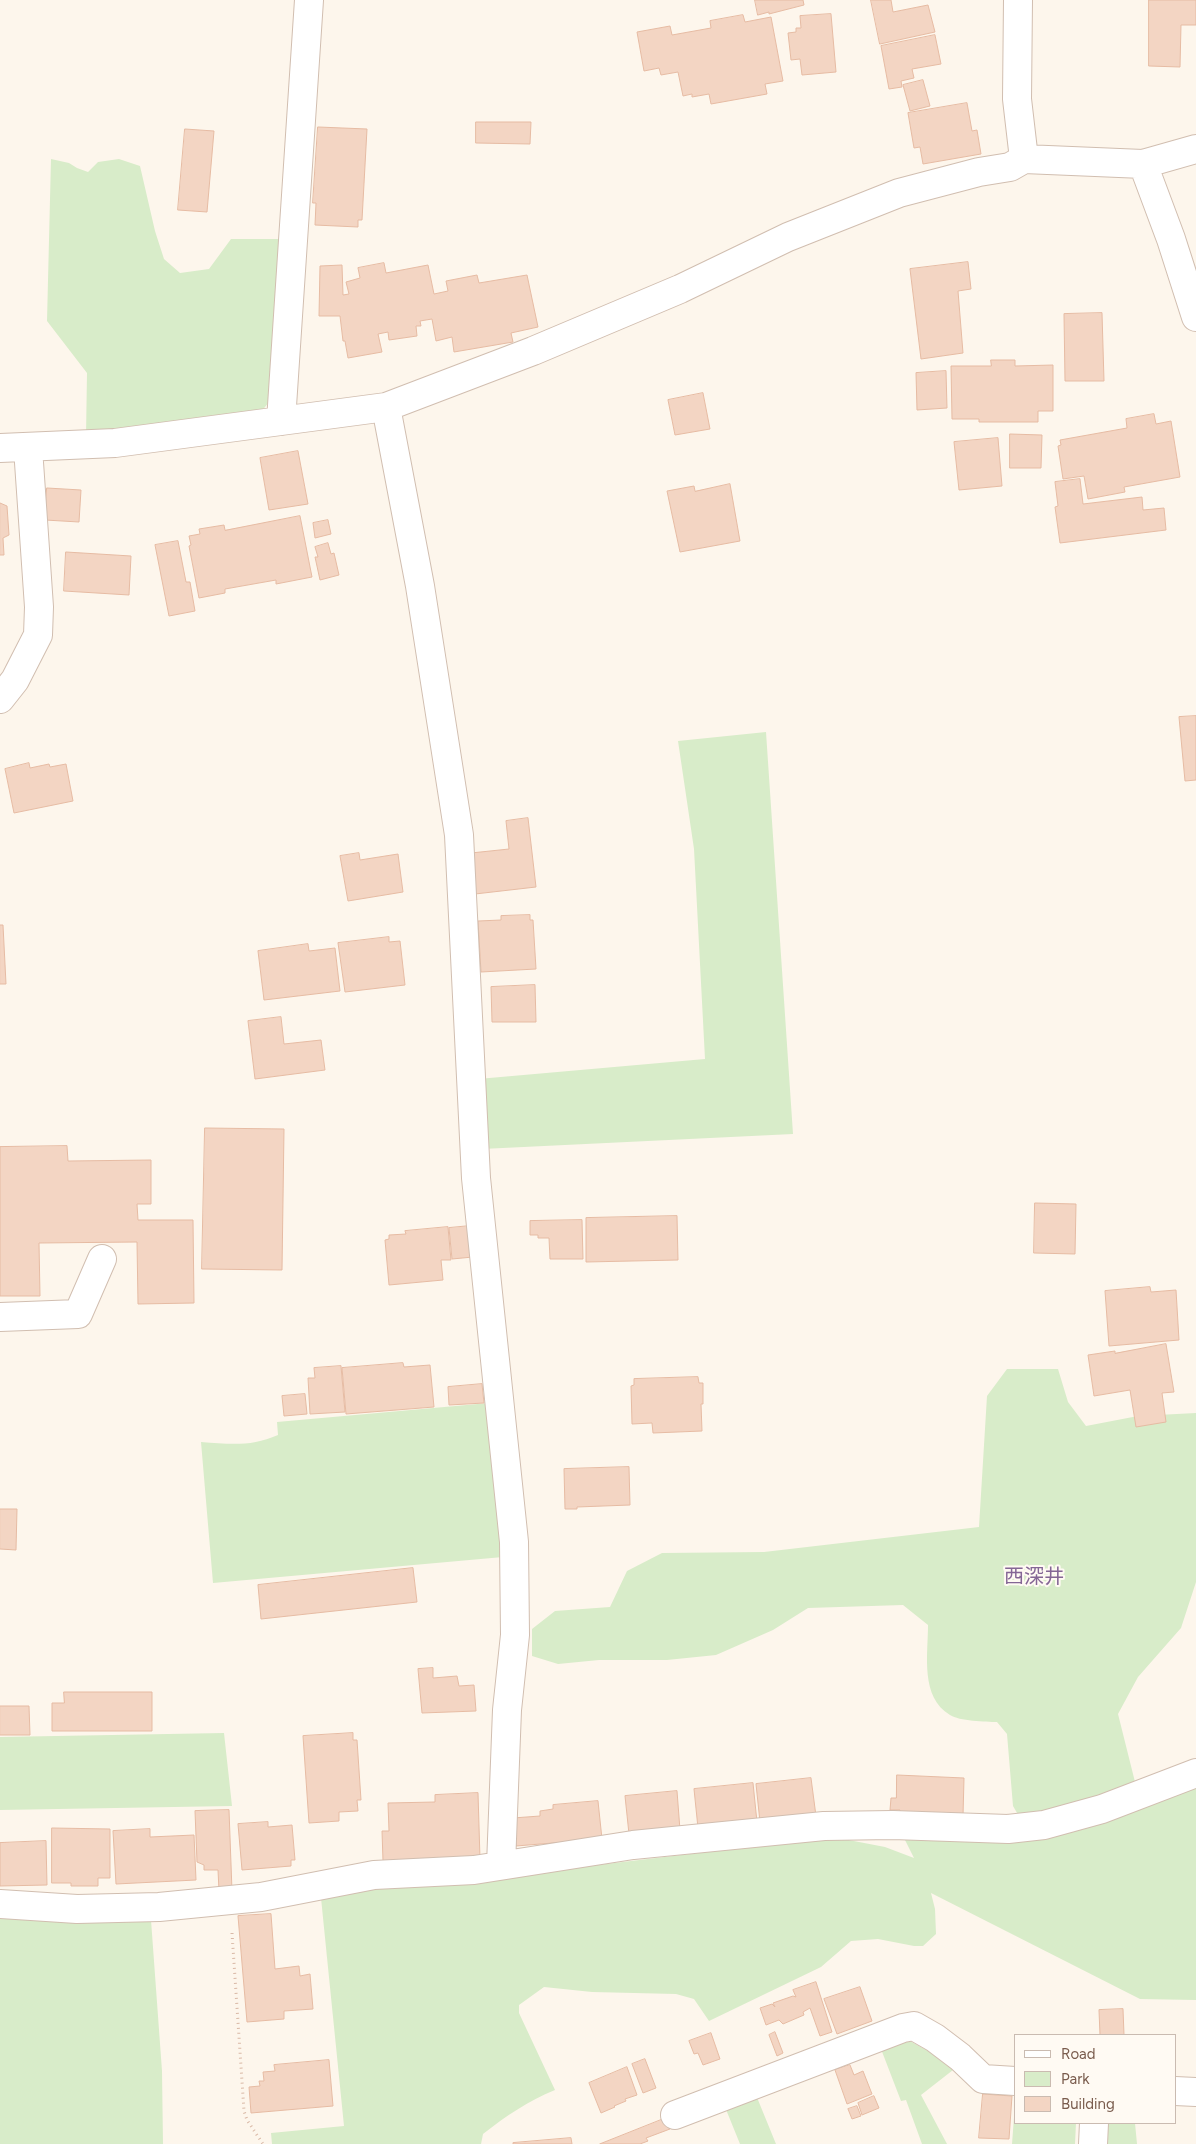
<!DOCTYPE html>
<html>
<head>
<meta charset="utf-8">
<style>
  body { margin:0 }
  #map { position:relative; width:1196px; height:2144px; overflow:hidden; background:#fdf6ec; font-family:Figtree,sans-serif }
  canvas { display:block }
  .legend { position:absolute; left:1014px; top:2034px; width:162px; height:90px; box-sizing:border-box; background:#fffaf3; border:1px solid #cabbb1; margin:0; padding:6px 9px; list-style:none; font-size:15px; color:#7a5c4d }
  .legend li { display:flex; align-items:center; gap:10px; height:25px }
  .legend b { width:25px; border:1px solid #cabbb1 }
</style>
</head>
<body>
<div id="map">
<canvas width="1196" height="2144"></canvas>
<ul class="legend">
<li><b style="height:6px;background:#fff"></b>Road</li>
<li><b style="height:14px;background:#d8ecc9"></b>Park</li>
<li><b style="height:14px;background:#f3d5c3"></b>Building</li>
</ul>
</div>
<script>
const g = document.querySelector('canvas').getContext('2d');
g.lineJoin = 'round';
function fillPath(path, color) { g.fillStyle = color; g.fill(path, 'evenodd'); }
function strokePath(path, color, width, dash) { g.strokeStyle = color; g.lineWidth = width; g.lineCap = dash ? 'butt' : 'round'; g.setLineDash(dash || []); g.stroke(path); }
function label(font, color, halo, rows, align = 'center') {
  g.font = font + ' Figtree,"Noto Sans JP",sans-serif'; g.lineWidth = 4; g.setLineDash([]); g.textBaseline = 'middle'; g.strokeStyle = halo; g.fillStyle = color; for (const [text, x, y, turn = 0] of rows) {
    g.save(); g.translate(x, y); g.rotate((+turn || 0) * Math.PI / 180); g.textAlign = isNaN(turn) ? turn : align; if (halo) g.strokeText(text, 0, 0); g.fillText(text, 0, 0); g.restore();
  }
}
fillPath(new Path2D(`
  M51,159L69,163L77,168L88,172L98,162L119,159L140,166L155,231L164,259L180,273L209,269L231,239H280L270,401L260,413L86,436L87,373L47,321Z
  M766,732L793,1134L482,1149L478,1079L705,1059L694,849L678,741Z
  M1007,1369H1058L1068,1402L1086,1426L1138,1416L1196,1413V1582L1181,1628L1138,1677L1118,1714L1136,1786L1020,1818L1013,1806L1007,1734L997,1722C986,1722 959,1721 950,1715C920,1697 928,1655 928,1625L903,1605L808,1608L773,1630L716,1655L667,1660H599L558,1664L532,1656V1629L555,1611L610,1607L627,1571L662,1553L764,1552L979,1527L987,1396Z
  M489,1403L503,1557L213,1583L201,1442C230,1444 251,1447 278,1435L277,1422Z
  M224,1733L232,1806L0,1810V1737Z
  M1196,1783V2000L1140,1999L931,1893L935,1909L936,1934L923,1946H914L878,1939L851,1941L821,1967L709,2021L694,1999L676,1994L592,1992L544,1987L519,2005V2013L555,2090C528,2101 506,2116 483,2134L481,2144H272L271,2133L344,2126L321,1898L374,1887L488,1878L833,1837L885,1847L914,1858L903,1836L1005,1839Z
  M0,1915L151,1920L162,2071L163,2144H0Z
  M908,2040L928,2051L953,2070L921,2095L947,2144H922L906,2100L901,2101L881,2049Z
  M756,2095L776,2144H740L725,2107Z
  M1015,2104V2123H1076L1075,2144H1012Z
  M1105,2123H1135L1137,2144H1105Z`), '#d8ecc9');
const building = new Path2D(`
  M755,0H803L804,5L769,14V12L758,15Z
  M871,0H891L893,12L928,5L935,32L880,44Z
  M1149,0H1196V25H1181L1180,67L1149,66Z
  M831,14L836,72L802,75L800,59L791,60L788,33L796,32V28H801L800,16Z
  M743,15L745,22L771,17L783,81L765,84L767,94L711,104L709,94L692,97V94L683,96L678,72L661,75L659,68L644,71L637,32L670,26L672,35L711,28L710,21Z
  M935,35L941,64L912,69L914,78L901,81L902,87L889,89L881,46Z
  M923,80L930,106L910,111L903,85Z
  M967,103L972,131L977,130L981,154L923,164L920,147L914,148L908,113Z
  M476,122H531L530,144L476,143Z
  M318,127L367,129L362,220H358V227L315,225L316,203H313Z
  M185,129L214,131L207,212L178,210Z
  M968,262L971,289L958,291L963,353L921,359L910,269Z
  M384,263L386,273L428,265L434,294L448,291L446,281L477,275L479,283L527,275L538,327L511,333L513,342L454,352L452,337L436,341L432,319L420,321L421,326H416L417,336L389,340L388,332L378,334L382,352L348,358L345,341H343L340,316H319L320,266L342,265L343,295L349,294L346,282L360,278L358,268Z
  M1102,313L1104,381H1065L1064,314Z
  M991,360H1015V366L1053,365V411H1038V422H979V419H952L951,366H991Z
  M946,371L947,408L917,410L916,373Z
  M703,393L710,429L675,435L668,400Z
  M1154,414L1156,424L1171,421L1180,477L1124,487L1125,492L1088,499L1084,476L1063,479L1058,446L1061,445L1060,440L1127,428L1126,419Z
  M1010,434L1042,435L1041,468H1010Z
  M998,438L1002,486L959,490L954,442Z
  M298,451L308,504L269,510L260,458Z
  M1080,479L1083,504L1142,497L1143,510L1164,508L1166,530L1060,543L1055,507L1058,506L1055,482Z
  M730,484L740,541L680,552L667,491L694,486L695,491Z
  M47,488L81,490L79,522L45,520Z
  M0,503L7,506L9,535L3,538L4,555H0Z
  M300,516L312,577L276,584V580L225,589V593L199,598L189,546L191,545L189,536L200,534L199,529L224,525L225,530Z
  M328,520L331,534L315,538L313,523Z
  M178,541L186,582H190L195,611L169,616L155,545Z
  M328,543L331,554L334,553L339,575L320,580L315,557H318L315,547Z
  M66,552L131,556L129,595L64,591Z
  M1196,716V780L1185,781L1179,717Z
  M29,763L30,768L49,764L50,767L66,764L73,801L14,813L5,769Z
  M528,818L536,887L475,894L471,853L509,849L506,821Z
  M359,853L360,860L398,854L403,892L348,901L340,856Z
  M530,915V920H533L536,969L481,972L478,921L501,920V916Z
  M0,925H3L6,984H0Z
  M389,937V942L400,941L405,985L345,992L338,943Z
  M308,944L309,951L335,948L340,991L264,1000L258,951Z
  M535,985L536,1022H492L491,987Z
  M281,1017L284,1044L321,1040L325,1070L255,1079L248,1021Z
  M205,1128L284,1129L282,1270L202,1269Z
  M67,1146L68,1161L151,1160V1204H137L138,1220H193L194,1303L138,1304L137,1242L39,1243L40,1296H0V1147Z
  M1035,1203L1076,1204L1075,1254L1034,1253Z
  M677,1216L678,1260L586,1262V1218Z
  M582,1220L583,1259H550L549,1238H538V1235H530V1221Z
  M470,1226L473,1257L452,1259L449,1228Z
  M448,1227L451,1260H441L443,1280L389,1285L385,1240L389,1239V1235L406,1234L405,1231Z
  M1150,1287L1151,1292L1176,1290L1179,1340L1109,1346L1105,1291Z
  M1166,1344L1174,1392L1162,1393L1166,1422L1136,1427L1130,1390L1094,1396L1088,1355L1115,1351V1353Z
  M403,1363L404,1367L430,1365L434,1407L346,1414L342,1368Z
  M341,1366L345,1412L310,1414L308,1378H315L314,1368Z
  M698,1377L699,1383H703V1404H701L702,1431L653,1433L652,1423L632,1424L631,1386L634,1385V1379Z
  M482,1384L484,1403L449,1405L448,1387Z
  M305,1394L307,1414L284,1416L282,1396Z
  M629,1467L630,1505L577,1507V1509H565L564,1469Z
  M0,1509H17L16,1550L0,1549Z
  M413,1568L417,1602L261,1619L258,1585Z
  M433,1668V1678L457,1676L459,1686L474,1685L476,1711L422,1713L418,1669Z
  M64,1692H152V1731H52V1703H64Z
  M0,1706H29L30,1735H0Z
  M353,1733V1740H357L361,1800H357L358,1811L339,1812V1821L309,1823L303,1736Z
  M897,1775L964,1778L963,1816L900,1813V1810H890L891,1798H896Z
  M811,1778L816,1816L760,1822L756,1784Z
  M753,1783L757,1822L698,1828L694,1789Z
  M677,1791L680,1830L629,1834L625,1796Z
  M478,1793L480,1859L383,1861L382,1831H389L388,1803L435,1802V1795Z
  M598,1801L602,1839L516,1846L513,1818L540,1816V1811L553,1809V1805Z
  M229,1810L232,1891H219L218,1870H204V1865L197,1862L195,1811Z
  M268,1822V1827L292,1825L295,1860H291V1866L242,1870L238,1824Z
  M52,1828L110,1829V1878H98V1886H71V1883H52Z
  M150,1829V1837L194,1835L196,1880L116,1884L113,1831Z
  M46,1841L47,1885L0,1886V1843Z
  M271,1914L275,1969L299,1966L300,1976L310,1974L313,2009L284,2011V2019L247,2022L238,1916Z
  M816,1982L832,2032L820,2036L810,2008L803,2012L804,2015L783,2024L779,2020L766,2025L760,2008L772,2004L775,2007L773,2003L793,1996L796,1997L793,1990Z
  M860,1987L872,2021L837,2034L824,1999Z
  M1123,2009L1124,2035H1100L1099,2010Z
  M775,2032L783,2053L777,2056L769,2035Z
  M711,2033L720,2059L703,2065L698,2053L694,2054L689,2041Z
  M645,2059L656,2088L643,2093L632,2064Z
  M329,2060L333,2106L251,2113L249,2087L260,2086L259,2081H264L263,2072L275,2071L274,2065Z
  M850,2065L854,2075L863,2071L872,2094L847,2104L835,2070Z
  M627,2067L637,2095L625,2099L626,2101L614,2106L615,2107L601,2113L589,2083Z
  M983,2094L1012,2096L1009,2139L979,2138Z
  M874,2096L879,2108L862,2115L858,2103Z
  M857,2106L861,2116L852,2119L848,2109Z
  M666,2118L670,2129L646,2138L648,2141L640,2144H600Z
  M571,2138L572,2144H513V2143Z`);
fillPath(building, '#f3d5c3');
strokePath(building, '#e6bba3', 1);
const minor = new Path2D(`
  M1018,0L1017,99L1024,159
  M1143,164L1171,239L1196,317
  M386,407L420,586L459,835L476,1178L514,1542L515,1635L507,1710L501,1865
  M281,421L309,0
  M0,448L115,443L386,407L533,351L680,289L788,237L899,193L979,172L1010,167L1024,159L1143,164L1196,149
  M0,699L15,680L38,635L39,607L28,448
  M0,1317L78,1314L102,1259
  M0,1904L77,1909L159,1907L261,1897L374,1875L474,1870L633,1845L824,1826L893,1825L1008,1829L1044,1825L1102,1809L1196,1773
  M1175,2091L1196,2092
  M675,2115L903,2028L914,2026L935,2038L960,2057L983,2079L1015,2081
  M1093,2144L1094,2123`);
strokePath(minor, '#d1beb0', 30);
strokePath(new Path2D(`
  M232,1933L244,2111L247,2120L263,2144`), '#d9b8a5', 3, [1, 4]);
strokePath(minor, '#fff', 28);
label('20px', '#846695', '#fffaf3', [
  ["西深井",1034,1577]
]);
</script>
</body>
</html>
